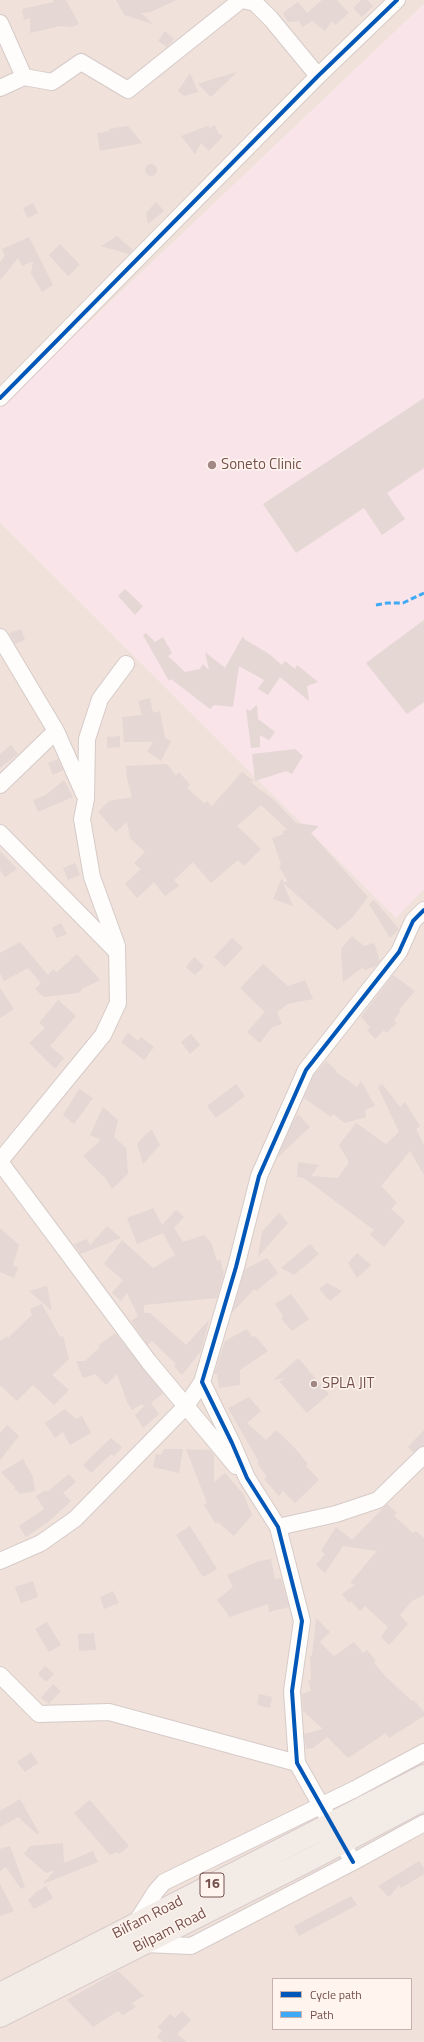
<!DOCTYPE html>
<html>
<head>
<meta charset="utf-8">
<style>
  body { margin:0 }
  #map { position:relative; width:424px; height:2042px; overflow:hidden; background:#f7f0ec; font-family:"Titillium Web",sans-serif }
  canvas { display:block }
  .legend { position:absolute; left:272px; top:1978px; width:140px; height:52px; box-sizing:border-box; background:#fff4ee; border:1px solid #c8b2ad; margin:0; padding:5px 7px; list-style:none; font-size:12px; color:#75504c }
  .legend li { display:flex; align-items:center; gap:8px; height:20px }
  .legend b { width:20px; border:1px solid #c8b2ad }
</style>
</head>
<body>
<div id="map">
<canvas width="424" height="2042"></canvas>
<ul class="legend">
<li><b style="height:5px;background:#0057b8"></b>Cycle path</li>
<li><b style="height:5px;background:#3fa9f5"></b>Path</li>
</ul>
</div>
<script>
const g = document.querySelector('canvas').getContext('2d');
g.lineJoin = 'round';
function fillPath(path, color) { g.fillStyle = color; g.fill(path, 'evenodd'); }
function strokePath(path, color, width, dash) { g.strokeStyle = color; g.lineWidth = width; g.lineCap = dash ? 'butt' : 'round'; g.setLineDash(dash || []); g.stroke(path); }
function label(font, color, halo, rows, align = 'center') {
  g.font = font + ' "Titillium Web",sans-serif'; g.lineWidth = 3; g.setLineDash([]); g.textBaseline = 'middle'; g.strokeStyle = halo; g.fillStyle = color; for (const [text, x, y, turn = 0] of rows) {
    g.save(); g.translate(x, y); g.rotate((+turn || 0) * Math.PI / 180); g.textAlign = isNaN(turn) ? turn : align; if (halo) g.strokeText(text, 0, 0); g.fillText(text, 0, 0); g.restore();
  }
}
fillPath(new Path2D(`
  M0,0H424V4L0,407Z
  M0,522L396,917L424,889V2042H0ZM273,1979H411V2029H273Z`), '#f0e1da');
fillPath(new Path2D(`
  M424,4V889L396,918L0,522V407Z`), '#f9e4e9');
fillPath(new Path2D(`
  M53,0H66L79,24L72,27L60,26L30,33V18L24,20L22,9L54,2Z
  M116,0H176L151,12L141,13L153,24L124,15Z
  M322,0H337L349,13L335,25L332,21L325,31L312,21L302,27L299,21L288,22L283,13L298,2L307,13Z
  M361,0H367L373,6L362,17L353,8Z
  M165,31L174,39L167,47L158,41Z
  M237,72L211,97L198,84L216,78Z
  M190,73L198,92L184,96L178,91Z
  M210,125L208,129L215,125L218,133L223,136L209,151L201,143L195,154L181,136Z
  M128,126L142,143L100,151L97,133L109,131V129Z
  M145 170a6 6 0 1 1 12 0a6 6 0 1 1-12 0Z
  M156,202L164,211L148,224L146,213Z
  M33,203L38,213L28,218L23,208Z
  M117,236L133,250L129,254L101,246Z
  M29,237L53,285L42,292L31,273L33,261L22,266L18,258L0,280V262L5,256L2,249Z
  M60,244L80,265L68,276L49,255Z
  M424,398V468L387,493L405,519L382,535L364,508L296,553L263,504Z
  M125,589L143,606L135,615L118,596Z
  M424,620V702L407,714L366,663Z
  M21,629L25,640L15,644L9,633Z
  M146,633L155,642L163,637L172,653L168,656L185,672L200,669L203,664L209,670L205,652L225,668L243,636L244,639L269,654L282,665L285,661L295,669L297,665L318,682L307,686L309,701L280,677L268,695L258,689L264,680L239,666L233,707L214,705L210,709L171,679L169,681L143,635Z
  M150,698L153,713L160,711L165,738L171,741L161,761L147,751L153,742H124L122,717L142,715L138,701Z
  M257,705L258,719L275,732L269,740L260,735V747L251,748L246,709L250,711Z
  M120,736V747L107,748V737Z
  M11,745L18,754L0,768V754Z
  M295,749L303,756L292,774L286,771L255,781L252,754Z
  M58,759L63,770L53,775L48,763Z
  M167,764L176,776L179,772L190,785L187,788L205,804L207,801L212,806L242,772L254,781L250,782L273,799L296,823L319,826L311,833L368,897L352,918L337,930L283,883L293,906L273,899L282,878L283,882H288L279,866L281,864L272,838L284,834L282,832L287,829L261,805L237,826L261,849L244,866L238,860L211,883L193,862L174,880L179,886L165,896L154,882L137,898L125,884L141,869L134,863L145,852L130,838L127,822L116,832L98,812L109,801L132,797L127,779L126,766Z
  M64,780L73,797L38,812L33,800L46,795Z
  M0,851L17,869L5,877L0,870Z
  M75,863L80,875L68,880L63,868Z
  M374,900L399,929L390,938L369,904Z
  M61,923L67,934L57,938L52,928Z
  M352,936L364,946L374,943L380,961L376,966L364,970L363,967L343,982L341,949Z
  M232,938L243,948L225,967L214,957Z
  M20,942L48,975L53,969L57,972L77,954L100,980L82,989L79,993L44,997L35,989L41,983L28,968L4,981L0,973V953Z
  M194,957L204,966L195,975L186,967Z
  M263,964L288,986L305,980L313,999L288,1004L277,1012L282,1024L271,1028L260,1043L247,1032L265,1012L240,988Z
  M393,975L415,991L399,1010L400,1012L394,1020L397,1023L386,1033L384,1030L375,1039L367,1030L370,1027L361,1017Z
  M0,988L14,1009L0,1018Z
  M58,1000L76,1016L50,1046L64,1058L55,1069L29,1043L45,1028L39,1023Z
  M128,1033L138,1041L141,1037L154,1047L144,1060L121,1042Z
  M191,1034L200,1045L190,1054L181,1042Z
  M326,1061L337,1071L336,1072L357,1087L361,1081L375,1106L365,1110L366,1117L345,1123L333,1114L331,1117L304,1098L314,1075Z
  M236,1084L245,1096L216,1118L207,1106Z
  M382,1084L400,1107L405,1102L420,1126L416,1129L424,1145V1175L410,1151L381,1186L397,1203L391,1209L405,1221L384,1247L370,1235L374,1230L304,1178L297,1177L298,1162L319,1165L311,1176L338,1178L349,1162L339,1145L356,1123L386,1144L399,1132L378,1087Z
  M79,1089L93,1098L74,1124L63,1115Z
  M103,1107L118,1120L114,1137L125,1147L126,1146L128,1174L112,1189L106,1179L83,1156L101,1140L90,1135Z
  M298,1114L310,1127L277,1158L292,1124Z
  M152,1130L160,1145L143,1164L137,1144L146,1134Z
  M153,1208L162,1225L176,1210L184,1217L174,1228L183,1242L204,1235L211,1242L217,1261L221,1260L222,1269H223L224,1274L217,1298L144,1305V1313H150L186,1345L209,1320L201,1351L182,1375L174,1366L176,1364L152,1341L148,1345L131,1321L138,1316L127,1293L121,1301L112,1293L123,1280L104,1264L122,1240L153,1268L175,1255L163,1233L137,1244L127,1218Z
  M279,1213L288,1223L258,1257L262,1232Z
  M107,1226L121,1238L81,1254L74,1244L87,1239L90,1245Z
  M0,1228L19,1245L13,1265L18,1268L14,1278L0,1272Z
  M310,1244L319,1254L294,1275L281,1268Z
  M357,1253L371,1265L357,1278L348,1263Z
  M267,1258L278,1273L256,1291L254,1289L232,1313L245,1269Z
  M327,1283L342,1291L330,1301L319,1289Z
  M47,1286L52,1311L29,1291Z
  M291,1294L309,1319L292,1331L281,1318L283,1316L275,1304Z
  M42,1304L60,1337L63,1336L69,1359L52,1375L69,1390L54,1405L33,1385L17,1401L0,1385V1341L7,1336L8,1338L32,1315L30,1309Z
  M247,1329L252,1337L255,1336L268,1351L240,1370V1385L219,1388L217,1374H214L225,1341Z
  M115,1333L163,1393L151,1403L159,1414L143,1428L135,1415L144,1406L142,1404L132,1410L127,1402L117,1374L106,1385L95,1374L83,1378L76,1361H85L100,1347L98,1346Z
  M298,1358L329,1394L307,1413L279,1381L286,1378L273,1380Z
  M249,1397L261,1411L247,1423L266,1440L276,1430L293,1446L308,1464L306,1466L319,1480L295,1503L283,1491L279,1496L264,1479L267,1477L257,1463L259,1462L228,1408Z
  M65,1409L76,1419L82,1416L91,1433L70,1445L63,1432L55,1438L45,1423Z
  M7,1425L19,1436L0,1460V1433Z
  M424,1430V1446L413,1452L408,1447Z
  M111,1438L122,1447L114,1456L111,1454L91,1473L83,1465Z
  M164,1449H183L179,1473L153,1467L156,1454L161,1455Z
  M186,1449L210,1450L214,1455V1482L225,1473L244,1495L252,1515L234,1536L218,1522L216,1524L204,1505L207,1503Z
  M23,1459L33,1477L35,1491L20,1494L14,1488L15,1487L1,1472Z
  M69,1474L76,1482L63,1493L71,1501L48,1522L26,1537L19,1526L44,1509L36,1496L46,1490L47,1492Z
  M387,1504L397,1513L394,1516L413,1533L416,1531L424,1538V1595L412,1601L400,1615L408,1624L389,1645L381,1637L388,1627L365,1606L360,1611L351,1601L349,1603L342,1594L355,1585L350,1583L377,1551L343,1546L325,1573L316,1565L325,1554L321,1551L336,1527L352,1540Z
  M190,1526L217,1569L203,1577L176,1535Z
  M271,1559L275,1579L281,1578L289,1607L269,1612L268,1604L230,1617L217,1600L233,1587L227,1575L259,1561Z
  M33,1581L38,1597L21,1603L15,1587Z
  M113,1591L119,1603L104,1609L100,1597Z
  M316,1618L330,1632L320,1642L334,1656L354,1642L363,1653L367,1650L376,1661L374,1663L385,1676L412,1701L414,1700L424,1712V1716L389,1738L386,1733L348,1758L327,1737L313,1748L306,1749L304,1734L323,1729L303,1711L302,1694L311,1691L308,1681L311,1680L310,1656H312Z
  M47,1622L61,1645L49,1652L35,1629Z
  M94,1633L96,1650L79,1651L78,1634Z
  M45,1666L54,1674L46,1682L38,1674Z
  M53,1684L61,1691L49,1704L41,1698Z
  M259,1694L272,1697L270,1708L257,1705Z
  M31,1752L38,1763L25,1772L17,1762Z
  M20,1799L39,1833L37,1834L18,1817L0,1827V1811Z
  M90,1800L129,1846L119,1854L118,1852L110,1855L74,1813Z
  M63,1843L64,1863L93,1851L98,1862L43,1884L55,1870L46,1873L24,1854L30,1846Z
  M10,1846L25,1887L21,1889L6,1867L0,1871V1849Z
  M419,1861L424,1868V1874L401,1888L399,1885L389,1897L378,1886Z
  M0,1884L14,1911L0,1916Z
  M46,1886L53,1898L34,1909L28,1900L36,1892Z
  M351,1896L357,1905L299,1936L294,1926Z
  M118,1971L144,1996L132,2003L136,2007L123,2015L118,2011L93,2027L67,2000Z
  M182,2011L191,2020L177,2034L187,2042H163L157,2037L162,2031L158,2027L170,2014L175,2018Z`), '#e4d7d4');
const minor = new Path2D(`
  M243,0L255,3L271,19L318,76
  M0,23L24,77
  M0,88L24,77L52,82L81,62L128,90L241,0
  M0,398L318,76L397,0
  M0,637L56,731L84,794
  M0,785L56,731
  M0,833L116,951
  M0,1161L103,1035L118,1003L117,946L92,877L82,819L86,799L87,739L100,699L126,664
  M0,1162L149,1362L236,1466
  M278,1527L336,1514L378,1500L424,1455
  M0,1561L41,1543L75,1519L186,1406L202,1382
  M0,1675L39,1714L109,1712L297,1763
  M353,1862L297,1763L292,1691L302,1621L278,1527L247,1478L232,1443L202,1382L236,1267L259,1176L306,1070L399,952L413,921L424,910
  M135,1924L156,1891L164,1882L355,1789L424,1752
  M144,1944L191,1946L353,1862L424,1823`);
const primary = new Path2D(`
  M0,1994L424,1776
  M0,2016L311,1859L424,1799`);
strokePath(minor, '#d6cbc8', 18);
strokePath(primary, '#d8ccca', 24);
strokePath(minor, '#fefdfc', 16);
strokePath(primary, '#f3ebe6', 22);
strokePath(new Path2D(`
  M376,605L387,603H403L424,593`), '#3fa9f5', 3, [6, 3]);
strokePath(new Path2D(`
  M0,398L318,76L397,0
  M353,1862L297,1763L292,1691L302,1621L278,1527L247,1478L232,1443L202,1382L236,1267L259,1176L306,1070L399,952L413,921L424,910`), '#0057b8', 4);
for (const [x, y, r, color] of [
  [212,465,5,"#a28884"],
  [314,1384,4,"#a28884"]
]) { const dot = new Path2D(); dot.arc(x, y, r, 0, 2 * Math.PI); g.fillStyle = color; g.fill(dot); strokePath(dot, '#fff4ee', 1.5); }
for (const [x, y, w] of [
  [212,1885,24]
]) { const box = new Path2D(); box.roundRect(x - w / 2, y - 12, w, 24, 3); g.fillStyle = '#fff4ee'; g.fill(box); strokePath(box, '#75504c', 1); }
label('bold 14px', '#75504c', null, [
  ["16",212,1885]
]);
label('15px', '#75504c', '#fff4ee', [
  ["Soneto Clinic",221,465],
  ["SPLA JIT",322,1384]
], 'left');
label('15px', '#75504c', '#fff4ee', [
  ["Bilfam Road",148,1918,-27],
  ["Bilpam Road",170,1931,-27]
]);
</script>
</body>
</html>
